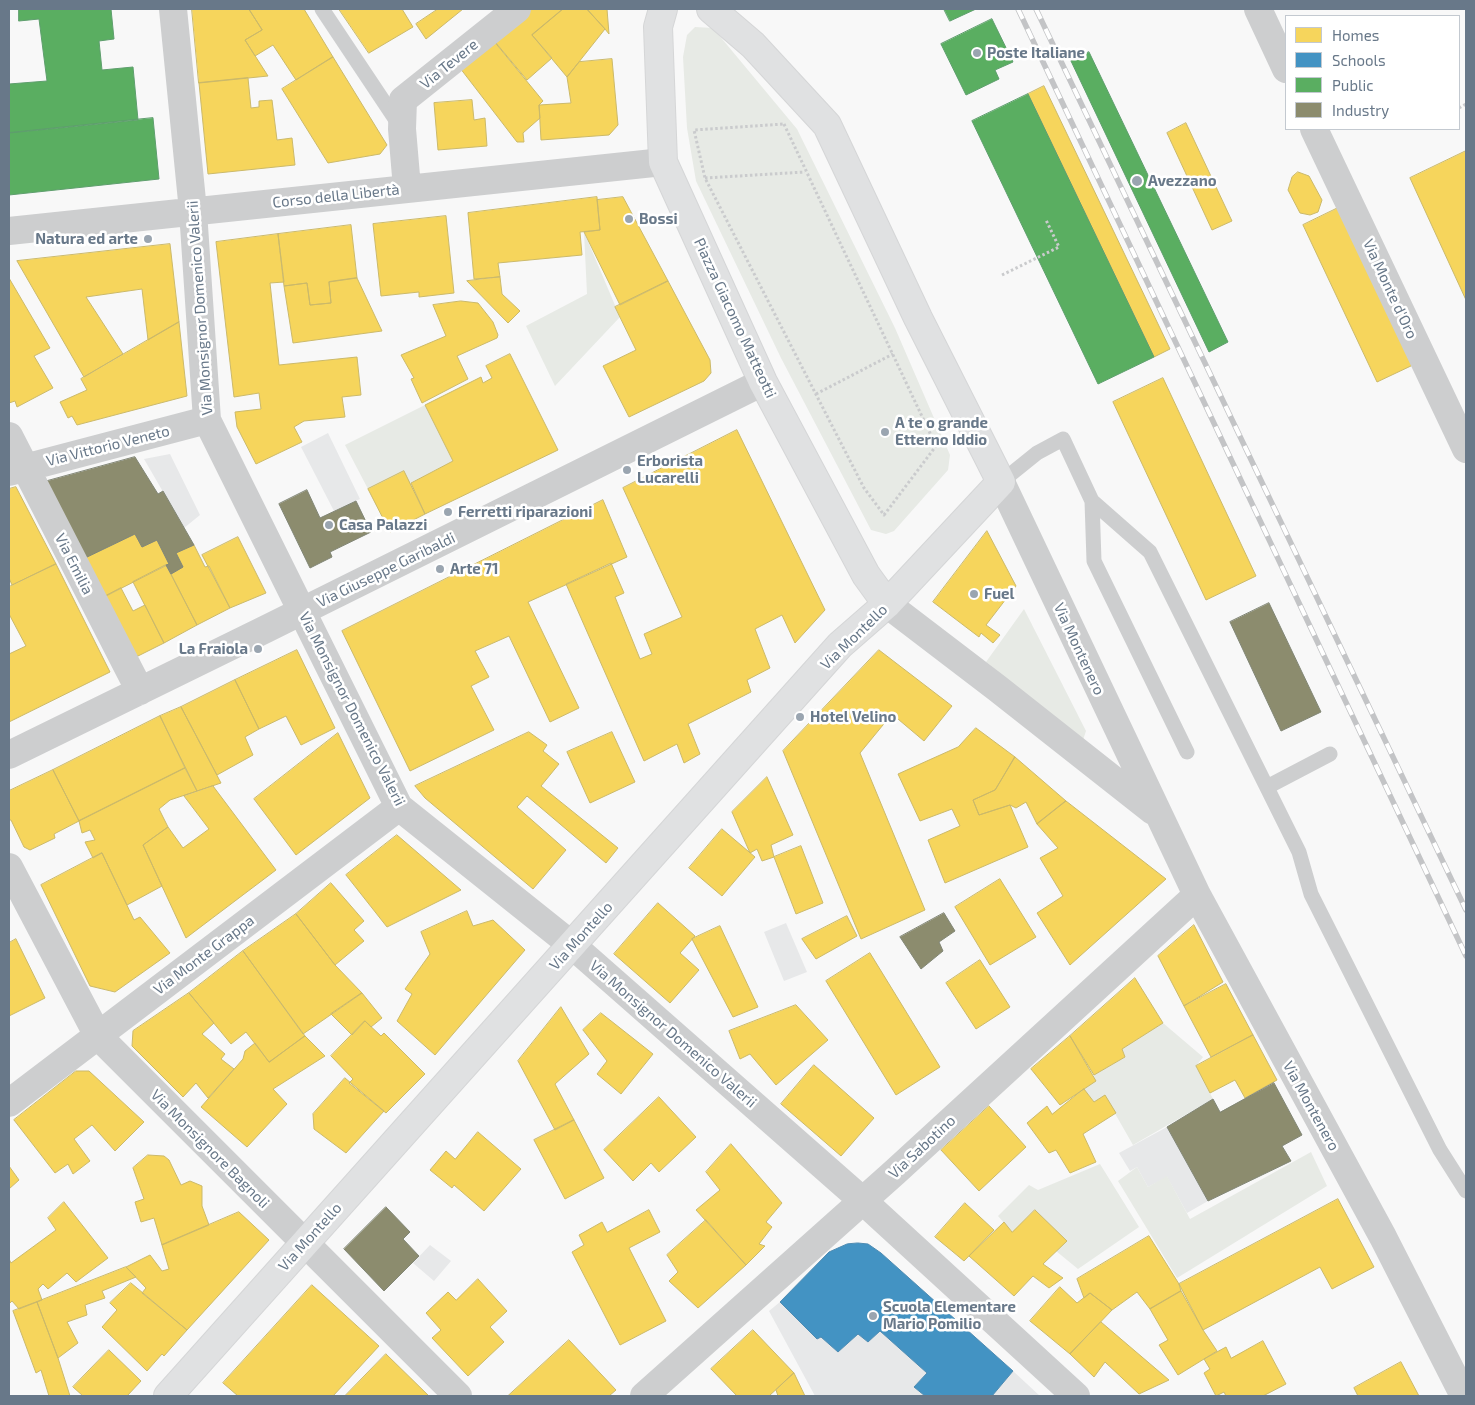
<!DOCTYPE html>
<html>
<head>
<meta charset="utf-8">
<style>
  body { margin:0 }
  #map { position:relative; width:1475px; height:1405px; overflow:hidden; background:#f8f8f8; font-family:"Exo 2",sans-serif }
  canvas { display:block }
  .frame { position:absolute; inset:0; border:10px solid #687889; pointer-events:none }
  .legend { position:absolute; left:1285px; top:15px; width:175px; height:115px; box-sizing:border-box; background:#fff; border:1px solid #c3c9d0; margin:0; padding:6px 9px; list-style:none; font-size:15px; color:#687889 }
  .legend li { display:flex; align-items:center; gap:10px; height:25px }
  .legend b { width:25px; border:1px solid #c3c9d0 }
</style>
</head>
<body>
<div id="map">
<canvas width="1475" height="1405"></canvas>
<div class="frame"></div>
<ul class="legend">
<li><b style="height:14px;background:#f6d55c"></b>Homes</li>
<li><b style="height:14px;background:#4393c3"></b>Schools</li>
<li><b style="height:14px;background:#5aae61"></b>Public</li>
<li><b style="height:14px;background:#8c8c6e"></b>Industry</li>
</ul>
</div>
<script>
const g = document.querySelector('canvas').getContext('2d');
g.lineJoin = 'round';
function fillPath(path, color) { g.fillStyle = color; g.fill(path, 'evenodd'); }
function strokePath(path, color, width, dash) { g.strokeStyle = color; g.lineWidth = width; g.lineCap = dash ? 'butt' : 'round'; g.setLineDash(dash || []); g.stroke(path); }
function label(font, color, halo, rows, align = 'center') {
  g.font = font + ' "Exo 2",sans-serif'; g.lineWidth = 5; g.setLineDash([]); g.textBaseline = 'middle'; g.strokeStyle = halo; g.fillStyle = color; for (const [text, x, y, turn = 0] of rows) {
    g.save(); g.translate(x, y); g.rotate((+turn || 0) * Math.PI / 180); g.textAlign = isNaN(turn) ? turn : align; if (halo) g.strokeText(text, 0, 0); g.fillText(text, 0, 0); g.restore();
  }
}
fillPath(new Path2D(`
  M328,433L360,499L334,511L301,447Z
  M170,454L200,515L184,528L144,459Z
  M786,923L807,972L784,981L764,932Z
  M1167,1127L1208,1201L1187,1213L1167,1177L1148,1187L1137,1167L1130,1171L1119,1153Z
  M430,1245L451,1261L434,1281L413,1263Z
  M780,1302L817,1339L821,1337L838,1352L858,1334L868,1342L880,1331L927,1373L914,1387L925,1396H815L769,1311Z
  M1013,1371L1040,1396H992Z`), '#e7e8e9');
fillPath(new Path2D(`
  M695,27L713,28L797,129L895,328L950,455L948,470L894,531L886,534L871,530L781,358L696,181L687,128L683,57L687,35Z
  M584,232L620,317L555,386L526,326L587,294Z
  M425,405L453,461L410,483L368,489L345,445Z
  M1024,609L1086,731L1083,740L986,662Z
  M1163,1023L1203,1057L1196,1066L1213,1099L1133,1145L1105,1096L1094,1102L1084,1089L1095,1081L1094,1075L1125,1057L1122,1049Z
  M1311,1152L1327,1186L1177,1278L1118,1181L1137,1167L1148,1187L1167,1176L1190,1219Z
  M1100,1164L1139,1227L1078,1269L1056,1251L1035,1210L1012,1232L998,1216L1029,1185L1038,1190Z`), '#e7eae5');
const homes = new Path2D(`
  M192,9H249L262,30L245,40L268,76L199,83Z
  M249,9H304L333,57L296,80L273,45L255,56L245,40L262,30Z
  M339,9H402L413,27L369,53Z
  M438,9H463L426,39L416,24Z
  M526,9H563L532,35L552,58L527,80L491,37Z
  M563,9H587L605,29L567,77L532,35Z
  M587,9H607L609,34L605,29Z
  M493,40L543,101L539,105L540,118L523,133L524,142H517L460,68Z
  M333,57L387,145L380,154L328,163L282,89Z
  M612,59L618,125L609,135L541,140L539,105L571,103L567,77L579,62Z
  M248,78L251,108L259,107V101L272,100L277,140L292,138L295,165L208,174L199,83Z
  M1044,86L1170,349L1154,357L1028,94Z
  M472,100L474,120L485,118L487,146L438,150L434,103Z
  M1186,123L1232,221L1212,230L1167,133Z
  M1466,151V300L1410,178Z
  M1298,172L1309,176L1322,200L1318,212L1310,215L1300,213L1288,190L1292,177Z
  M597,197L600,230L580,232L582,255L498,263L500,277L474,279L468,213Z
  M623,197L668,281L620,305L584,232L600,230L597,200Z
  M1338,208L1413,365L1377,382L1303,225Z
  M446,216L454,293L419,297V292L381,296L373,224Z
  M351,225L357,278L329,282L331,303L310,305L307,283L284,286L278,234Z
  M278,234L284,282L270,283L279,365L357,357L361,395L342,397L345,417L304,421L294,427L302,442L256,464L237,427L235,412L261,409L259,393L234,397L216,242Z
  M170,244L179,322L148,340L142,289L86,297L123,354L84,377L17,261Z
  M500,277L502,294L520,311L508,323L467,281Z
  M9,278L50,348L34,356L53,388L17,407L15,401L9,403Z
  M357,278L382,331L293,343L284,286L307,283L310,305L331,303L329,282Z
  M668,281L710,360L711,373L704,381L629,417L603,366L636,350L615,307Z
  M461,301L478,303L493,322L498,335L497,338L457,356L468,379L422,403L411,379L414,378L401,355L446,336L433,305Z
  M179,322L187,396L77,425L72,416L68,418L60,402L87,390L81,379Z
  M510,354L558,450L425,514L411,483L453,461L425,405L481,377L483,383L492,378L486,366Z
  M1163,378L1256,576L1206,600L1113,402Z
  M737,430L825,610L795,643L782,615L755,629L770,668L747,680L751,692L688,724L700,754L684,763L677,744L644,761L566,584L611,563L624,593L615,597L640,659L652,654L644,634L682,617L623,488Z
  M404,471L425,514L390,532L368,489Z
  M16,487L56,564L12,585L9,578V489Z
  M603,500L627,557L528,602L579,708L550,722L509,636L475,651L489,677L471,686L494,730L410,771L342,631Z
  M987,531L1016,586L986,625L1000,635L993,643L981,633L979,637L933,602Z
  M135,534L142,547L157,540L169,564L102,598L83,559Z
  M238,537L266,593L230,608L202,555Z
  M194,545L205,567L209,566L230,608L197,625L171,574L183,567L176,553Z
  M56,564L110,672L9,722V654L26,646L9,614V587Z
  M166,565L197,625L164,643L133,582Z
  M121,588L133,611L145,605L164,643L138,656L132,653L102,598Z
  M297,650L335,728L301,745L286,716L259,729L235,680Z
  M879,650L952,706L924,741L892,714L860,753L925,910L861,939L783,751Z
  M235,680L259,729L245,737L253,755L217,775L181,707Z
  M181,707L221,783L197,791L160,716Z
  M160,716L185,768L79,821L53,770Z
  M976,728L1015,757L995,790L973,800L979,815L1010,805L1028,847L945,883L928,840L960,826L952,809L920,821L898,774L958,747Z
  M529,732L547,745L543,751L559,764L541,786L618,848L606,863L527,796L517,807L566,850L533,889L425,798L415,786Z
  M612,732L635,782L590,803L567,752Z
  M338,733L370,798L296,855L254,799Z
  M1015,757L1066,801L1037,824L1026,802L1016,808L1010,805L979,815L973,800L995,790Z
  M185,768L197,791L170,800L159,809L168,827L143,845L162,886L127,905L102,853L93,858L85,842L95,840L90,830L82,833L79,821Z
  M53,770L79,821L54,834L55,838L30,850L24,847L11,820H9V791Z
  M767,777L793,835L771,845L774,857L762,861L757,849L750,853L732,812Z
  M213,786L276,870L186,938L143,845L168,827L183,848L209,829L184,796Z
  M1066,801L1166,879L1070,965L1037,913L1063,896L1040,858L1058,848L1037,824Z
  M722,829L755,857L722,896L689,868Z
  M397,835L461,890L387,927L346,875Z
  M801,846L823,903L796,914L774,857Z
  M102,853L134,920L140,917L170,953L115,992L90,986L41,885Z
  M1000,879L1036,937L990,965L955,907Z
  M331,883L364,921L354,930L364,941L335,965L296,914Z
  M658,903L695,936L680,953L699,970L670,1003L614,954Z
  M467,911L473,926L493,920L525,950L435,1055L397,1021L412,994L405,989L430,954L421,932Z
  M296,914L335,965L362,993L303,1034L243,951Z
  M847,916L857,936L816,959L802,939Z
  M1194,925L1223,982L1184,1006L1158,956Z
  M720,926L758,1007L733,1017L692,939Z
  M16,939L45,998L9,1016V943Z
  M243,951L305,1036L269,1062L246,1032L231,1044L189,993Z
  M870,953L940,1067L896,1095L826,981Z
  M980,960L1010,1007L976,1029L946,983Z
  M1135,978L1163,1023L1122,1049L1125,1057L1094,1075L1070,1036Z
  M1226,984L1253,1035L1211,1057L1184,1006Z
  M189,993L214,1023L202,1034L225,1054L221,1059L234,1069L208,1098L196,1083L183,1097L132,1046L133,1031Z
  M362,993L382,1018L371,1027L365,1021L352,1035L331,1014Z
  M796,1005L828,1040L776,1085L750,1054L740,1059L729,1031Z
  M561,1007L589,1054L555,1084L574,1120L555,1130L518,1061Z
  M601,1013L653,1054L621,1094L597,1074L607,1061L583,1030Z
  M365,1021L381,1036L384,1033L425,1074L386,1113L349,1083L353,1079L331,1056Z
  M1253,1035L1277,1080L1245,1098L1235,1080L1210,1093L1196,1066Z
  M305,1036L325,1056L273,1089L287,1104L247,1147L201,1107L243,1059L245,1051L255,1043L269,1062Z
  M1070,1036L1096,1081L1060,1105L1031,1069Z
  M814,1065L874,1118L841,1156L781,1104Z
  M76,1071H89L144,1122L115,1151L92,1125L74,1139L90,1161L73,1174L68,1164L55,1173L14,1120Z
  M345,1078L384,1111L346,1153L314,1129L313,1114Z
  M1084,1089L1094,1102L1105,1095L1116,1113L1083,1134L1096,1162L1070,1173L1056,1150L1049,1153L1027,1123L1047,1106L1052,1114Z
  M659,1097L696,1137L659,1172L651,1163L633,1181L604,1150Z
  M989,1106L1026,1147L979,1191L941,1150Z
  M574,1120L604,1178L565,1199L534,1140Z
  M478,1132L521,1169L484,1211L454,1185L452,1188L430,1170L446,1151L455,1159Z
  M731,1144L782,1203L766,1222L772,1227L759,1244L765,1246L746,1265L696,1210L720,1190L706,1172Z
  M148,1155L164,1156L169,1160L181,1185L190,1181L202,1186V1206L209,1225L162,1245L154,1218L141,1222L135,1202L144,1199L133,1168Z
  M9,1166L19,1180L9,1189Z
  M1338,1199L1374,1267L1332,1289L1320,1267L1203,1330L1179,1284Z
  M64,1202L108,1258L76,1282L67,1273L48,1289L43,1284L38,1289L42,1300L19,1309L12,1301L9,1304V1259L11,1263L56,1230L48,1218Z
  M965,1203L994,1230L964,1261L935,1237Z
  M649,1210L660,1232L629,1248L666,1321L620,1345L572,1252L584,1245L579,1235L602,1222L607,1232Z
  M1035,1210L1067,1241L1043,1264L1063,1278L1049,1288L1033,1276L1014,1296L969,1256L1004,1222L1012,1232Z
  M239,1212L269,1240L187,1330L142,1293L146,1288L126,1267L150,1255L162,1271L169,1269L162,1245Z
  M706,1220L746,1265L698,1308L669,1281L678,1272L667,1255Z
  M1149,1236L1179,1284L1181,1291L1150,1309L1137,1292L1112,1310L1090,1293L1084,1298L1077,1279Z
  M126,1267L136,1277L102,1291L105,1298L85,1305L87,1315L67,1322L78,1343L58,1358L37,1302Z
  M478,1279L507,1311L490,1327L504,1342L468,1376L432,1338L441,1330L426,1313L448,1292L456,1300Z
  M131,1283L187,1330L164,1356L162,1354L147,1371L102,1327L117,1310L110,1303Z
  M312,1285L379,1346L333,1396H238L223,1383Z
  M1060,1287L1077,1303L1090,1293L1112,1310L1070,1354L1030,1321Z
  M1181,1291L1203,1330L1217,1351L1178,1375L1159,1345L1168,1340L1150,1309Z
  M37,1302L58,1358L70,1396H49L41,1370L36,1373L13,1311Z
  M1101,1322L1169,1380L1139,1394L1105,1362L1094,1377L1070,1354Z
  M753,1330L794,1373L769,1396H737L711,1369Z
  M569,1340L616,1390L609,1396H508Z
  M1263,1341L1286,1384L1263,1396H1226L1224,1392L1216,1396L1204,1373L1210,1369L1204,1359L1226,1347L1231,1358Z
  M109,1350L141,1381L127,1396H83L73,1387Z
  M386,1354L429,1396H345Z
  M1401,1362L1419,1396H1358L1354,1388Z
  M794,1373L805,1396H778L776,1390Z`);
fillPath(homes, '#f6d55c');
strokePath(homes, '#cbb96a', 1);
const schools = new Path2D(`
  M858,1243L868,1244L881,1253L1013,1371L992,1396H925L914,1387L927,1373L880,1331L868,1342L858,1334L838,1352L821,1337L817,1339L780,1302L829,1252L847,1244Z`);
fillPath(schools, '#4393c3');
strokePath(schools, '#4e8bb2', 1);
const public = new Path2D(`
  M19,9H111L114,39L99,41L102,70L133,67L138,120L9,133V84L47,81L39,19L19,21Z
  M944,9H976L950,21Z
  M992,19L1013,62L995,70L999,79L966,95L941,44Z
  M1089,52L1228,342L1209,352L1071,61Z
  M1028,94L1154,357L1098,384L972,121Z
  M153,118L159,179L9,195V133Z`);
fillPath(public, '#5aae61');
strokePath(public, '#5e9e6d', 1);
const industry = new Path2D(`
  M135,457L158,494L163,491L194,545L176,553L183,567L171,574L166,565L169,564L157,540L142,547L135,534L83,559L40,483Z
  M307,490L320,518L356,501L371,532L330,552L332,557L310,568L279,504Z
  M1269,603L1321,712L1281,731L1230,622Z
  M944,913L955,931L939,942L943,951L921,969L900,937Z
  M1274,1083L1302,1135L1282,1146L1291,1161L1208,1201L1167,1127L1213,1099L1220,1112Z
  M386,1207L410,1232L403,1239L419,1256L384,1291L344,1249Z`);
fillPath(industry, '#8c8c6e');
strokePath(industry, '#818676', 1);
const secondary = new Path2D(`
  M663,9L658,27L663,162L763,382L866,575L887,604
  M168,1396L840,645L887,604L1001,482L918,318L827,125L753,45L711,9`);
strokePath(secondary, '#d5d6d7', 30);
strokePath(new Path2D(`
  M1459,108L1466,104
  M784,124L936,446L884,515L864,488L705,178L694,130Z
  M705,178L805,172
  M1002,275L1059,247L1046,220
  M816,394L893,354`), '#cacbcd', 3, [2.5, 2.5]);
strokePath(new Path2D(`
  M322,9L400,126
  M1001,482L1037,453L1063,439L1092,501L1094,561L1187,752
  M1092,501L1150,552L1299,852L1311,894L1440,1150L1466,1191
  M1267,787L1330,754`), '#cdcecf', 15);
strokePath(new Path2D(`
  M173,9L193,211L207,420L399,807L573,946L863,1201L1076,1396
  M1258,9L1286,69
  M1314,129L1466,449
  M407,188L402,129L403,100L517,9
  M9,231L663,162
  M9,436L140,691
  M9,472L207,420
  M1001,482L1197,895L1383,1237L1464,1396
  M887,604L997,688L1153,811
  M9,755L266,629L763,382
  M9,867L98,1036L458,1396
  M9,1103L399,807
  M644,1396L895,1172L1197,895`), '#cdcecf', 28);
strokePath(secondary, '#e0e1e2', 28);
const rail = new Path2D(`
  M1018,9L1466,956
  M1036,9L1466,910`);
strokePath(rail, '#c3c4c6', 5.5);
strokePath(rail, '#fff', 4, [11]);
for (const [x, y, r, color] of [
  [977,53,5,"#9aa5b0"],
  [1137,181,6,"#9aa5b0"],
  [629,219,5,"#9aa5b0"],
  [148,239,5,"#9aa5b0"],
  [885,432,5,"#9aa5b0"],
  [627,470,5,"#9aa5b0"],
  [448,512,5,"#9aa5b0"],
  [329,525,5,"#9aa5b0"],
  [440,569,5,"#9aa5b0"],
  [974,594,5,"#9aa5b0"],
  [258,649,5,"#9aa5b0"],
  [800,717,5,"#9aa5b0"],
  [873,1316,5,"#9aa5b0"]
]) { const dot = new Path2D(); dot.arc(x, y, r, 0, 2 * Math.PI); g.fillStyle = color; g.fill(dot); strokePath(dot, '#fff', 2); }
label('bold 15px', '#687889', '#fff', [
  ["Poste Italiane",987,53],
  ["Avezzano",1148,181],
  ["Bossi",639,219],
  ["Natura ed arte",138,239,"right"],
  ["A te o grande",895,423],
  ["Etterno Iddio",895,440],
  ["Erborista",637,461],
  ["Lucarelli",637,478],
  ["Ferretti riparazioni",458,512],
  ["Casa Palazzi",339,525],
  ["Arte 71",450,569],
  ["Fuel",984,594],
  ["La Fraiola",248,649,"right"],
  ["Hotel Velino",810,717],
  ["Scuola Elementare",883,1307],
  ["Mario Pomilio",883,1324]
], 'left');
label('15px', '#687889', '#fff', [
  ["Via Tevere",449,64,-39],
  ["Corso della Libertà",336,196,-6],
  ["Via Monte d'Oro",1390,289,65],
  ["Via Monsignor Domenico Valerii",200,308,-94],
  ["Piazza Giacomo Matteotti",735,318,65],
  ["Via Vittorio Veneto",108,446,-14],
  ["Via Emilia",74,564,63],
  ["Via Giuseppe Garibaldi",386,570,-26],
  ["Via Montello",854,637,-44],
  ["Via Montenero",1079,649,65],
  ["Via Monsignor Domenico Valerii",352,709,63],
  ["Via Montello",581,936,-48],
  ["Via Monte Grappa",204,955,-37],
  ["Via Monsignor Domenico Valerii",673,1034,41],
  ["Via Montenero",1311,1106,61],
  ["Via Sabotino",922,1147,-43],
  ["Via Monsignore Bagnoli",210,1149,45],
  ["Via Montello",310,1237,-48]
]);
</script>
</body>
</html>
